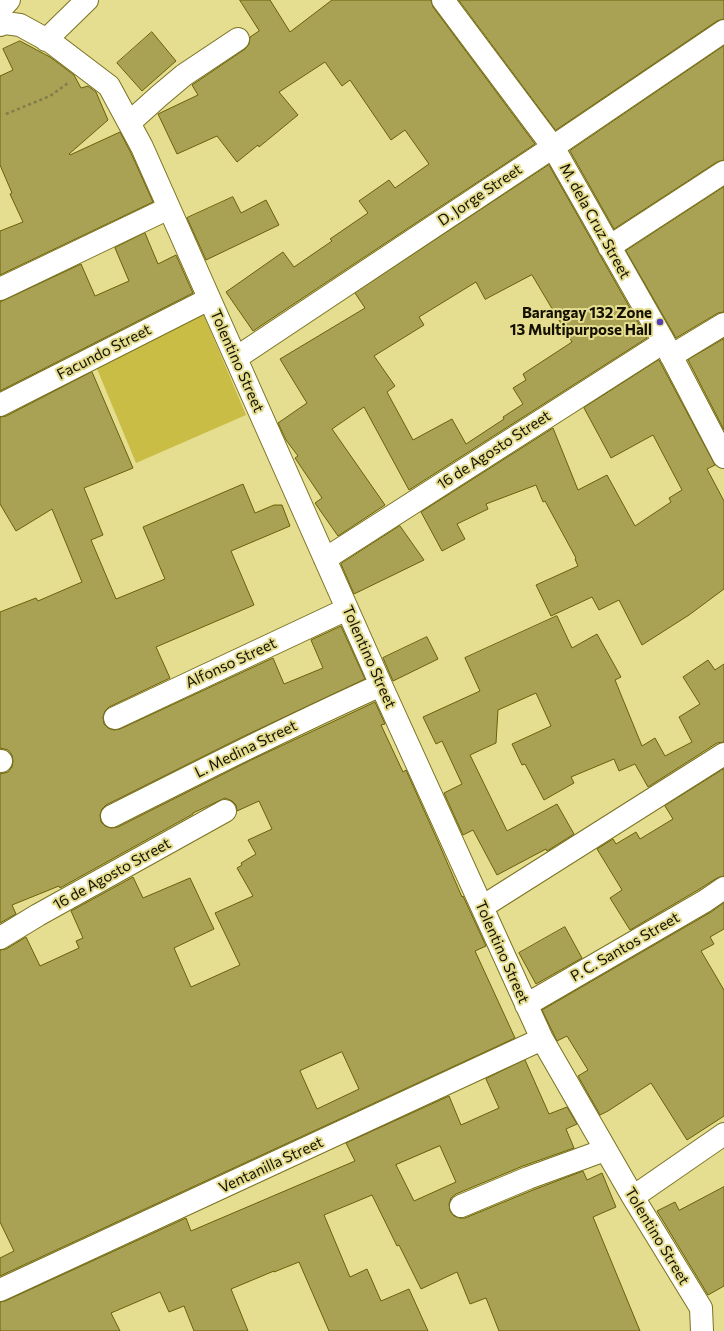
<!DOCTYPE html>
<html>
<head>
<meta charset="utf-8">
<style>
  body { margin:0 }
  canvas { display:block; background:#e5dd8f }
</style>
</head>
<body>
<canvas width="724" height="1331"></canvas>
<script>
const g = document.querySelector('canvas').getContext('2d');
g.lineJoin = 'round';
function fillPath(path, color) { g.fillStyle = color; g.fill(path, 'evenodd'); }
function strokePath(path, color, width, dash) { g.strokeStyle = color; g.lineWidth = width; g.lineCap = dash ? 'butt' : 'round'; g.setLineDash(dash || []); g.stroke(path); }
function label(font, color, halo, rows, align = 'center') {
  g.font = font + ' Commissioner,sans-serif'; g.lineWidth = 4; g.setLineDash([]); g.textBaseline = 'middle'; g.strokeStyle = halo; g.fillStyle = color; for (const [text, x, y, turn = 0] of rows) {
    g.save(); g.translate(x, y); g.rotate((+turn || 0) * Math.PI / 180); g.textAlign = isNaN(turn) ? turn : align; if (halo) g.strokeText(text, 0, 0); g.fillText(text, 0, 0); g.restore();
  }
}
fillPath(new Path2D(`
  M203,313L246,415L136,463L95,364Z`), '#c9bd45');
const building = new Path2D(`
  M240,0H270L290,32L332,0H431L433,7L535,144L253,331L226,292L283,252L294,267L332,241L330,239L368,213L359,201L389,180L395,188L429,164L405,130L391,140L350,80L342,86L325,62L279,92L298,115L259,147L258,145L237,162L217,136L177,154L158,114L198,95L192,85L245,49L249,44L250,37L259,31Z
  M459,0H724V19L717,21L556,130Z
  M152,32L176,61L142,91L117,63Z
  M20,41L50,57L74,75L81,88L88,86L96,92L108,120L69,154L70,155L120,132L131,153L153,202L0,275V231L23,222L10,194L12,193L0,165V76L13,70L3,49Z
  M724,46V160L717,162L614,229L570,151Z
  M549,165L647,338L409,490L364,407L332,429L385,505L338,536L315,503L322,498L295,458L298,456L286,440L278,423L307,403L280,359L365,308L355,293ZM532,275L572,342L523,374L526,380L513,388L523,404L503,417L504,419L466,444L452,419L413,440L387,392L395,386L374,356L424,325L419,317L476,282L485,299Z
  M724,187V312L718,313L676,338L626,251Z
  M233,197L241,213L266,200L279,225L206,260L187,218Z
  M145,233L158,264L176,255L193,293L0,391V302L81,264L95,296L129,281L115,248Z
  M724,339V430L688,360Z
  M659,360L715,465L707,469L724,501V589L689,615L642,645L619,600L599,610L592,597L551,616L536,585L578,566L575,559L576,558L545,501L543,502L536,485L486,504L488,509L457,524L465,539L442,551L421,512L553,428L578,490L607,475L635,526L671,502L669,498L682,490L653,435L611,458L584,408Z
  M92,372L133,468L84,488L103,535L91,540L116,599L165,579L143,527L243,484L255,513L274,505H282L290,526L231,551L254,605L156,647L170,678L109,707L105,711L103,717L104,724L108,728L114,730L120,729L273,658L284,684L323,668L311,640L341,626L365,679L240,738L106,805L102,809L100,815L101,822L105,826L111,828L118,827L251,760L375,702L385,724L381,725L403,772L406,770L440,846L462,897L463,896L486,946L475,951L515,1038L0,1276V1258L14,1251L0,1222V950L6,949L26,937L40,966L79,948L76,941L83,938L71,911L133,877L143,898L190,878L214,929L174,948L191,987L240,965L215,913L253,896L237,868L242,865L241,863L256,854L248,840L272,829L259,801L237,811L236,805L232,801L225,798L193,813V814L60,888L59,886L12,905L16,914L0,923V774L8,772L12,767L13,761L12,755L8,750L0,748V612L36,598L38,601L82,582L52,509L16,531L0,504V417L6,416ZM342,1052L359,1089L317,1109L300,1071Z
  M400,526L424,560L354,594L341,564Z
  M557,616L572,648L597,634L621,677L615,680L642,746L655,738L665,756L692,742L679,717L700,704L683,677L708,660L715,670L724,664V742L717,743L648,787L635,764L619,771L614,759L571,777L574,783L544,800L525,764L522,765L512,744L551,726L536,693L498,710L496,743L470,755L507,831L557,804L574,834L547,851L546,849L497,875L473,830L463,835L444,793L462,784L442,741L436,744L423,717L480,691L465,658Z
  M427,637L438,659L393,681L383,658Z
  M724,769V876L717,878L698,890L630,930L610,898L622,890L597,849L613,839L616,844L636,832L640,839L673,819L665,806Z
  M724,903V929L710,937L714,944L701,951L724,990V1116L687,1140L651,1083L608,1111L600,1115L578,1076L588,1070L567,1036L557,1041L542,1010L711,912Z
  M565,927L582,958L536,984L519,953Z
  M525,1060L549,1114L567,1107L577,1124L566,1129L574,1148L523,1166L456,1194L451,1198L449,1204L450,1211L454,1216L460,1218H465L533,1190L583,1171L587,1180L602,1173L616,1207L593,1217L640,1331H499L486,1298L470,1304L457,1272L421,1289L399,1245L397,1246L372,1195L324,1215L350,1277L367,1269L381,1301L409,1289L428,1331H329L299,1262L274,1272V1271L231,1289L248,1331H194L184,1306L169,1312L160,1292L111,1313L120,1331H0V1302L5,1301L186,1218L191,1231L355,1161L346,1143L449,1096L461,1125L499,1108L486,1079ZM440,1146L456,1182L414,1201L396,1165Z
  M724,1187V1286L708,1295L657,1211L675,1202L679,1210Z`);
fillPath(building, '#a9a254');
strokePath(building, '#696107', 1);
const minor = new Path2D(`
  M443,0L553,147L664,342L724,457
  M0,10L9,0
  M0,25L5,23L20,25L51,42L109,86L142,147L381,685L542,1039L633,1197L701,1308L702,1331
  M46,40L87,0
  M129,123L159,96L184,75L238,39
  M609,247L724,172
  M0,289L169,208
  M671,356L724,324
  M236,358L553,147L724,31
  M0,405L209,299
  M325,559L664,342
  M115,718L347,609
  M0,761H1
  M112,816C201,771 290,726 381,685
  M482,907L724,754
  M0,938L38,915L225,811
  M526,1005L705,901L724,888
  M633,1197L724,1134
  M461,1206L528,1178L605,1150
  M0,1290L542,1039`);
strokePath(minor, '#7a7222', 24);
strokePath(new Path2D(`
  M6,114L50,96L68,83`), '#827c4b', 2.5, [3, 3]);
strokePath(minor, '#fff', 22);
for (const [x, y, r, color] of [
  [660,322,4,"#5140b7"]
]) { const dot = new Path2D(); dot.arc(x, y, r, 0, 2 * Math.PI); g.fillStyle = color; g.fill(dot); strokePath(dot, '#e5dd8f', 1.5); }
label('15px', '#141100', '#e5dd8f', [
  ["D. Jorge Street",480,195,-34],
  ["M. dela Cruz Street",595,221,61],
  ["Facundo Street",104,352,-27],
  ["Tolentino Street",237,361,66],
  ["16 de Agosto Street",494,450,-33],
  ["Tolentino Street",369,657,66],
  ["Alfonso Street",231,663,-25],
  ["L. Medina Street",246,749,-26],
  ["16 de Agosto Street",112,874,-29],
  ["P. C. Santos Street",625,947,-30],
  ["Tolentino Street",502,952,66],
  ["Ventanilla Street",271,1165,-25],
  ["Tolentino Street",657,1236,59]
]);
label('bold 15px', '#141100', '#e5dd8f', [
  ["Barangay 132 Zone",652,313],
  ["13 Multipurpose Hall",652,330]
], 'right');
</script>
</body>
</html>
